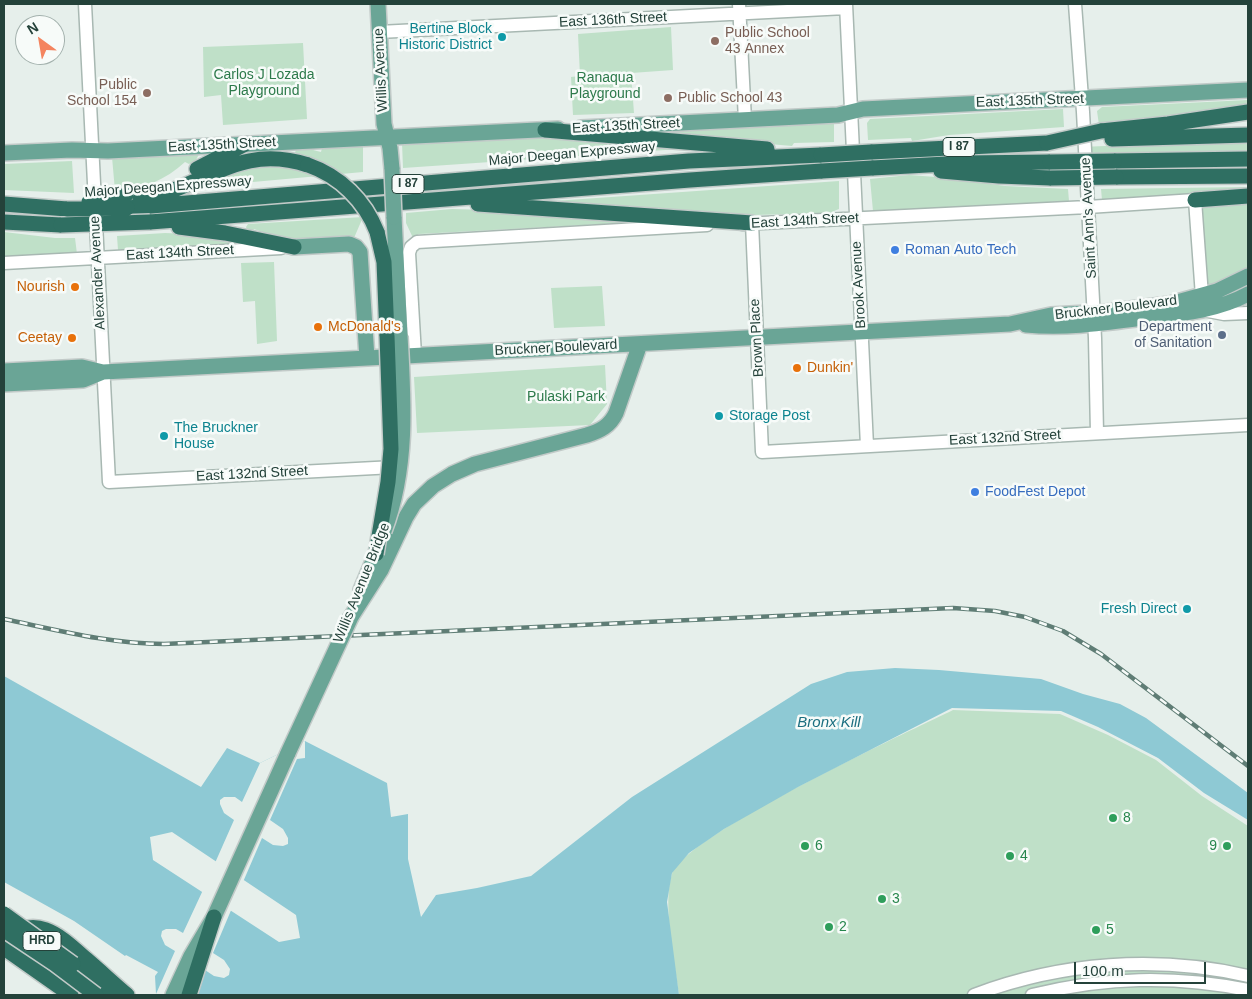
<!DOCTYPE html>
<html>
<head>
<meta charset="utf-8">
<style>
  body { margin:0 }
  #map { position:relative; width:1252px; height:999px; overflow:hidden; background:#e6efeb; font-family:Helvetica,sans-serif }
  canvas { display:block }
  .frame { position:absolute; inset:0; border:5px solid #24423a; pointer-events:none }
  .north { position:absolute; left:15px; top:15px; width:50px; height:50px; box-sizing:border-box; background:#f7fbf9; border:1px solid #a3b1ad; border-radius:50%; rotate:328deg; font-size:14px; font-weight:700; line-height:20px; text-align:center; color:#24423a }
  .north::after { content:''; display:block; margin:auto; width:18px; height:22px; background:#f4845f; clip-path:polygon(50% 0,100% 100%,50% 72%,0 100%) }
  .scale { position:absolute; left:1074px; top:962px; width:132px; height:22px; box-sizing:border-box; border:2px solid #24423a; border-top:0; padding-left:6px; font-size:15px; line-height:18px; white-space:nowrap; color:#24423a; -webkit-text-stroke:4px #f7fbf9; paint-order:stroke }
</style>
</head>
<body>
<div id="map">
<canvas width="1252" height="999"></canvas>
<div class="frame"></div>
<div class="north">N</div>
<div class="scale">100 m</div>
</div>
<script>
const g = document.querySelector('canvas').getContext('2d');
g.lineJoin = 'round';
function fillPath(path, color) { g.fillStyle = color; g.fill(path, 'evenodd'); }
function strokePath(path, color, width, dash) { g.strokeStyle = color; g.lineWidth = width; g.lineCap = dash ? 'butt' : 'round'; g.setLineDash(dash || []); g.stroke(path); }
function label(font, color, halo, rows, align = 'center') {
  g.font = font + ' Helvetica,sans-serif'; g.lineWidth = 5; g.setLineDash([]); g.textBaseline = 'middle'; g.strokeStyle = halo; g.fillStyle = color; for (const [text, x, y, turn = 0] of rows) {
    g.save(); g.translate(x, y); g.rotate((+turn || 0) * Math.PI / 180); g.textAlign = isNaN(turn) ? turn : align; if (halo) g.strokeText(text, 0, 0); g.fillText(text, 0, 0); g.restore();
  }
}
fillPath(new Path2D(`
  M671,27L673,70L631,73L634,113L573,115L571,77L580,76L578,34Z
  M303,43L307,119L223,125L221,95L204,97L203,47Z
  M1248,100V106L1099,125L1097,111L1102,107Z
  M1063,109L1064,127L949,135L912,141L911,138L868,140L867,123L870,119Z
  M834,121V142L794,143L792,146L690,137L643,131Z
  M579,135L680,149L403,168L402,143Z
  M1248,140V168H1232V152L1081,153V147Z
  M363,146V172L209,186L208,181L223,174L226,177C253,159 290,164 322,164L295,153L296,149H309L321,152L322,148Z
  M199,154L196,160L189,164L185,162C166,180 141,190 115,191L112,157Z
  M72,161L74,193L4,190V164Z
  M909,175L950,178L1005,186L1068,189L1069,201L873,211L870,179Z
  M839,181V209L829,213L754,215L554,203V201Z
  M1248,187V191L1102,200L1101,189Z
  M1248,199V270L1207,286L1199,204Z
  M452,209L522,211L658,221L419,234L413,238L406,223V213Z
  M363,217L354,238L282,239L254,229L252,233L247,230L246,227L248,224Z
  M4,232L55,238H75L77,254L4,258Z
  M165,233L210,235L246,245L118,250L117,236Z
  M274,262L277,341L257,344L255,301L243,302L241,263Z
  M602,286L605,326L554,328L551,288Z
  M605,365L607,404L590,425L417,433L414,377Z
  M953,710L1060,714L1108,735L1156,760L1202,796L1248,826V995H679C675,963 662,904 672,874C685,835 906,733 953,710Z`), '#bfe0c8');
fillPath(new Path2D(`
  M895,668L939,670L1041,679L1083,694L1120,704L1146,718L1248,793V820L1204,793L1158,758L1098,727L1061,711L952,708L798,787L724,829L689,853L672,873L667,902L679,995H157L156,994L155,976L158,972L126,955L125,956L74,921L4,882V676L201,787L227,748L260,763L305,741L387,783L391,817L408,814V859L421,917L436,895L477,888L531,876L632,797L811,684L847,672ZM172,832L296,915L300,938L279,942L153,860L150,837Z`), '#8ec9d4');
fillPath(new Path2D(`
  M305,741V758L297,759L270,820L283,829L288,838V844L283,846L273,845L262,838L243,882L215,863L234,820L224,813L220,804V800L224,797H235L242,802L260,763Z
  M203,890L232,908L213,953L224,960L230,969L229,975L224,978L214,976L205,970L200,982L198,995H157L156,994L175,951L165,945L161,936L162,931L166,929H176L183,933Z`), '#e6efeb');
const minor = new Path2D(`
  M85,4L109,482L394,467L395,464
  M739,4L745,120
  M846,4L867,446
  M1075,4L1083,112L1095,338L1097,433
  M379,32L846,8
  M752,223L762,452L1248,425
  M742,224L1088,207L1195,200L1203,310L1224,314L1248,313
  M4,263L281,248
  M415,355L409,253L411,247L417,242L707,225
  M974,995C1061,962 1157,955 1248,976
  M1032,995C1105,977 1173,975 1248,990`);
const major = new Path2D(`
  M378,4L384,124L390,148L392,169
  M581,128L838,115L863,109L1248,90
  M4,153L72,150L108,151L558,129
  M394,217L400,336
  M294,247L349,244L356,247L360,252L367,358
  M1026,325C1066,329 1105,323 1144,318C1180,314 1217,311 1248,294
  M4,371L82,367L103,372L1010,324L1051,315L1107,312L1170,304L1217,291L1248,276
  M4,384L83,380L103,372
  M361,590L376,554
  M351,617L381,570L406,517L414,504L433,486L452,474L475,464L587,435C600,431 610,426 616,413L640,344
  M173,995L191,956L214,917L288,753`);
const highway = new Path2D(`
  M545,130L767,149
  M1101,131L1168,124L1248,112
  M1112,139L1248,135
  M871,152L1047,143
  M1114,161L1248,159
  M872,168L965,163L1050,162
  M197,169L245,144
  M941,171L999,176L1051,178
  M1116,177L1248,176
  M140,199C204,189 237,142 308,165
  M1195,200L1248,196
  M4,204L67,209
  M478,204L752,223
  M127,208L689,161L821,155
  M4,222L61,225
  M150,222L690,180L822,171
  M179,227L225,233L294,247
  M377,232L384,262L387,336
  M4,940C37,912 61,937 86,959C100,971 113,983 127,995
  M4,948L71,995
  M80,970L109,995
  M189,995L214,917`);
strokePath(minor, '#a8b8b2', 15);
strokePath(major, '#c2cac8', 18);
strokePath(highway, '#c2cac8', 18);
strokePath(minor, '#fff', 12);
strokePath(major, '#6aa596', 15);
strokePath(highway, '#2f6f62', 15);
const rail = new Path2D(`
  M4,619C57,630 110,644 164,644L953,608L995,611L1025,617L1063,631L1101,654L1248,766`);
strokePath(rail, '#5f7d75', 4.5);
strokePath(rail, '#f7fbf9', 2.5, [8]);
const majorBridge = new Path2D(`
  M392,169L394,217
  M384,531C408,469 404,402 400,336
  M288,753L351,617`);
const highwayBridge = new Path2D(`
  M1047,143L1101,131
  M821,155L871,152
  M1050,162L1114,161
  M308,165C340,176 365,201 377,232
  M822,171L872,168
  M1051,178L1116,177
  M89,202L126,195
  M67,209L127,208
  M61,225L150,222
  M376,554L388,482L391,449L387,336
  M4,914L73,964
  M4,930L55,964L96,995`);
strokePath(majorBridge, '#c2cac8', 18, []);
strokePath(highwayBridge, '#c2cac8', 18, []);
strokePath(majorBridge, '#6aa596', 15);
strokePath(highwayBridge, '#2f6f62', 15);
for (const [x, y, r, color] of [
  [502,37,5,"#0f9aa8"],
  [715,41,5,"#8d6e63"],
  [147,93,5,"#8d6e63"],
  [668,98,5,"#8d6e63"],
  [895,250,5,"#3f7fe0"],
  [75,287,5,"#e8710a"],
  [318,327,5,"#e8710a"],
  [1222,335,5,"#5c6f8a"],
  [72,338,5,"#e8710a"],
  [797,368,5,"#e8710a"],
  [719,416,5,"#0f9aa8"],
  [164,436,5,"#0f9aa8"],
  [975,492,5,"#3f7fe0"],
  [1187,609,5,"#0f9aa8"],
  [1113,818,5,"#2e9e5b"],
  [805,846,5,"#2e9e5b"],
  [1227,846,5,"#2e9e5b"],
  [1010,856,5,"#2e9e5b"],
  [882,899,5,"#2e9e5b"],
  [829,927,5,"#2e9e5b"],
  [1096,930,5,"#2e9e5b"]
]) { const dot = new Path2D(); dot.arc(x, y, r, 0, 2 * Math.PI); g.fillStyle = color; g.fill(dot); strokePath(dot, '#f7fbf9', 2); }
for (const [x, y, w] of [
  [959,147,32],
  [408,184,32],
  [42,941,38]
]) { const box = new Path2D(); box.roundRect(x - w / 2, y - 9.5, w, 19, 4); g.fillStyle = '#f7fbf9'; g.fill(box); strokePath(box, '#24423a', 1); }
label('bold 12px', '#24423a', null, [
  ["I 87",959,147],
  ["I 87",408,184],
  ["HRD",42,941]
]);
label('14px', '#24423a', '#f7fbf9', [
  ["East 136th Street",613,20,-3],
  ["Willis Avenue",381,70,-93],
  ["East 135th Street",1030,101,-2],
  ["East 135th Street",626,126,-3],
  ["East 135th Street",222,145,-3],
  ["Major Deegan Expressway",572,154,-5],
  ["Major Deegan Expressway",168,187,-4],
  ["Saint Ann's Avenue",1089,218,-93],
  ["East 134th Street",805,221,-3],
  ["East 134th Street",180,253,-3],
  ["Alexander Avenue",98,273,-93],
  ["Brook Avenue",859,285,-93],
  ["Bruckner Boulevard",1116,308,-7],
  ["Brown Place",757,338,-93],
  ["Bruckner Boulevard",556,348,-3],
  ["East 132nd Street",1005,438,-3],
  ["East 132nd Street",252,474,-3],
  ["Willis Avenue Bridge",362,583,-68]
]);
label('14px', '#0d838f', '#f7fbf9', [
  ["Bertine Block",492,29],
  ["Historic District",492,45],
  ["Storage Post",729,416,"left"],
  ["The Bruckner",174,428,"left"],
  ["House",174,444,"left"],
  ["Fresh Direct",1177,609]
], 'right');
label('14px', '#785e54', '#f7fbf9', [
  ["Public School",725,33],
  ["43 Annex",725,49],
  ["Public",137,85,"right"],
  ["School 154",137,101,"right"],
  ["Public School 43",678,98]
], 'left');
label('14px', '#2d7a4b', '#f7fbf9', [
  ["Carlos J Lozada",264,75],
  ["Playground",264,91],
  ["Ranaqua",605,78],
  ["Playground",605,94],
  ["Pulaski Park",566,397]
]);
label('14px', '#366cbe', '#f7fbf9', [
  ["Roman Auto Tech",905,250],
  ["FoodFest Depot",985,492]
], 'left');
label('14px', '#c56008', '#f7fbf9', [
  ["Nourish",65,287],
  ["McDonald's",328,327,"left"],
  ["Ceetay",62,338],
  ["Dunkin'",807,368,"left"]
], 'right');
label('14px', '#4e5e75', '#f7fbf9', [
  ["Department",1212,327],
  ["of Sanitation",1212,343]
], 'right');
label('14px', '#27864d', '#f7fbf9', [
  ["8",1123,818],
  ["6",815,846],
  ["9",1217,846,"right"],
  ["4",1020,856],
  ["3",892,899],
  ["2",839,927],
  ["5",1106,930]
], 'left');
label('italic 15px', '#1c6f80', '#f7fbf9', [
  ["Bronx Kill",829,723]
]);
</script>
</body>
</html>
